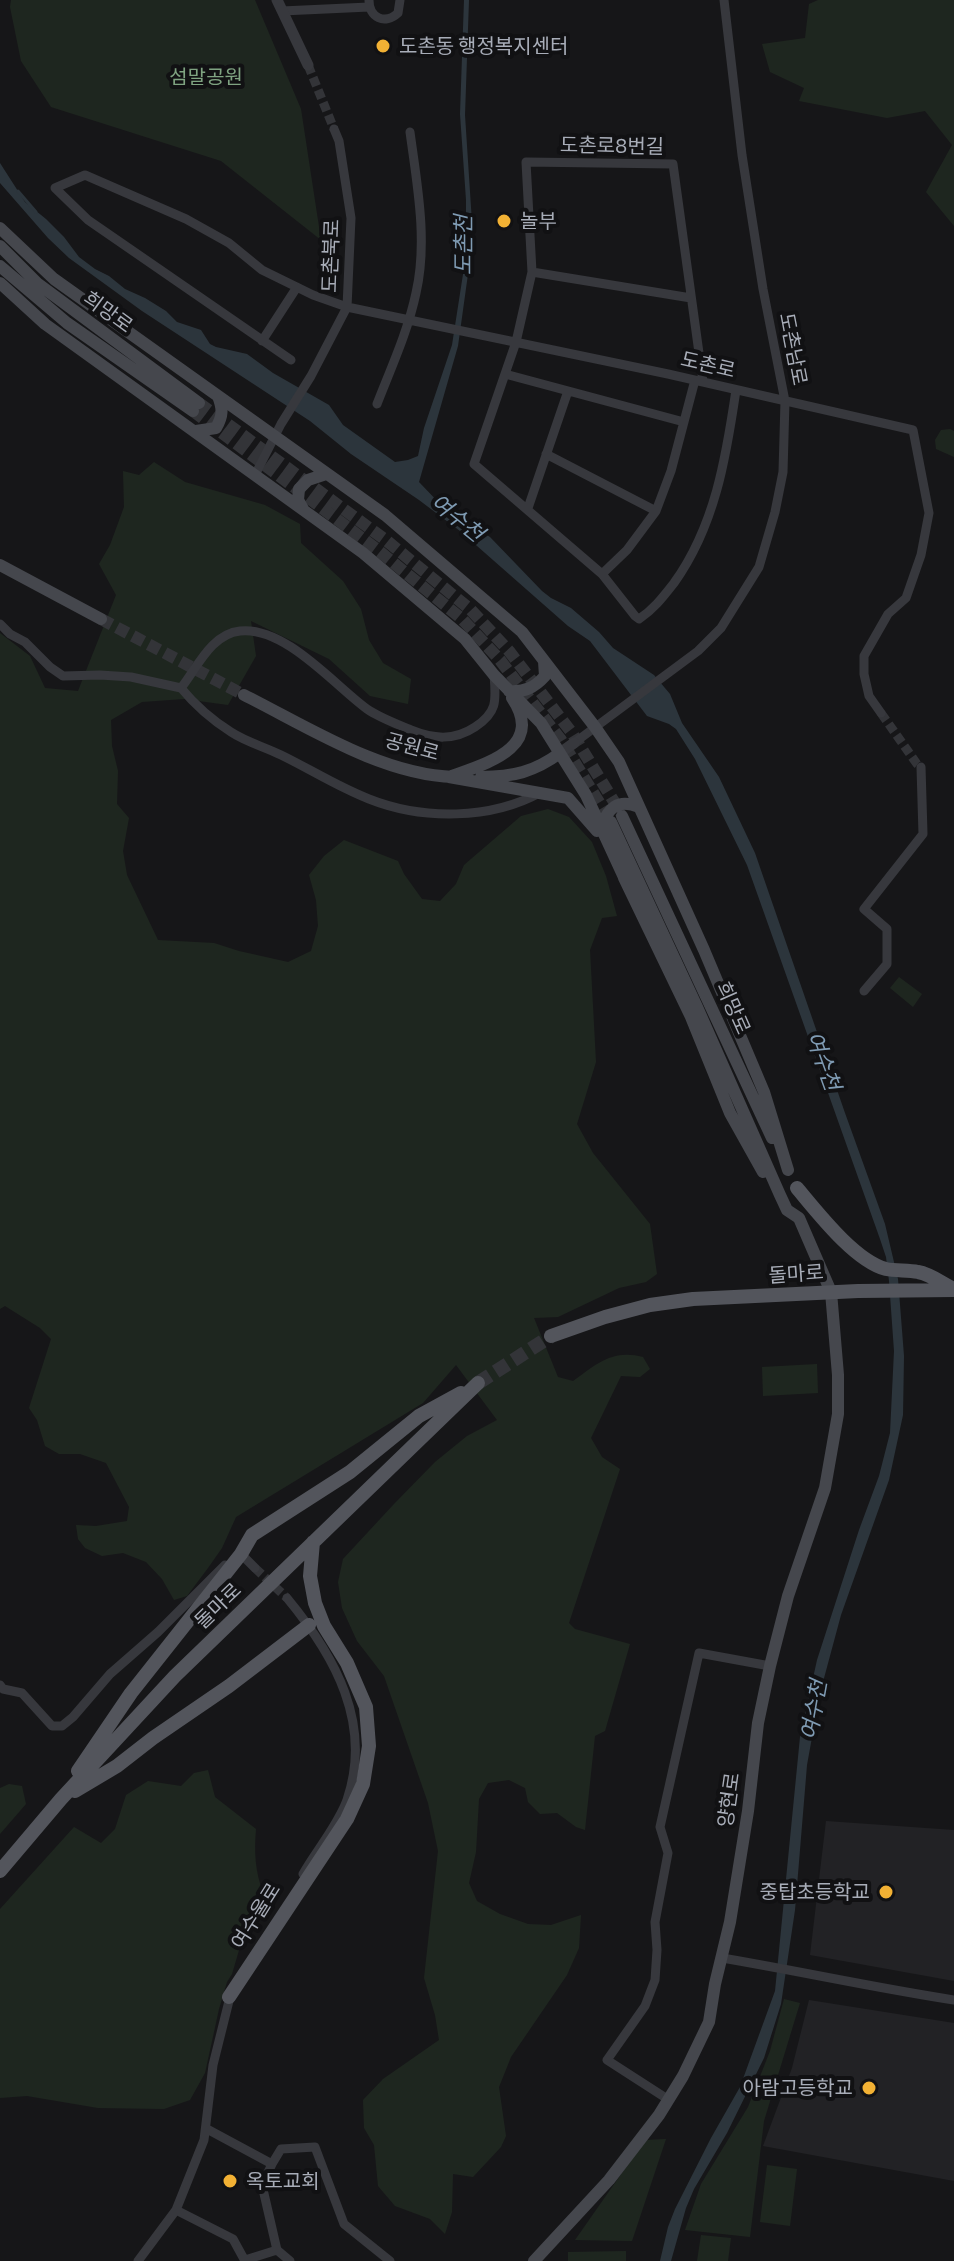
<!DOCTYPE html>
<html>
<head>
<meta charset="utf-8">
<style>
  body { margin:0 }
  canvas { display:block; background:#161618 }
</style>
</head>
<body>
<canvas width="954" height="2261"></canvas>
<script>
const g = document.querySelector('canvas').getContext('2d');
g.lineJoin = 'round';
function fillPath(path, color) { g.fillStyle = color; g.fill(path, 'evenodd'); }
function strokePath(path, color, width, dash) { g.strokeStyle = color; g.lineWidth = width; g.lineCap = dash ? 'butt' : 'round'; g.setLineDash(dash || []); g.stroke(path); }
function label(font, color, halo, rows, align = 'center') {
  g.font = font + ' Commissioner,"Noto Sans KR",sans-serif'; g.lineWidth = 8; g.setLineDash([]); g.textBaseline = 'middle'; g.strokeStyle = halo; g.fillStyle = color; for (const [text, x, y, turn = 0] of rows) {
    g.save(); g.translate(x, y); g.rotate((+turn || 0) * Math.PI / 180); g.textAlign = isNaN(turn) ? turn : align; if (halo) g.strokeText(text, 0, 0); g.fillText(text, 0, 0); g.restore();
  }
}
fillPath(new Path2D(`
  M826,1821L954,1830V1981L810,1955Z
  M809,2000L954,2023V2181L763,2146L792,2068Z`), '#222225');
fillPath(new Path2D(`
  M11,0H255L301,109L321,240L221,161L51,107L21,61L10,7Z
  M818,0H954V226L926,192L952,145L925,111L887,118L799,101L804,88L770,72L762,44L805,38L809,4Z
  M950,429L954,431V457L936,449L935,440L941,430Z
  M154,462L185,482L265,505L300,524L301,543L343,581L361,609L369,640L383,663L411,679L408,704L370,696L329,659L251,621L256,656L228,705L184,699L142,702L111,720L112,746L118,771L117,804L129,818L123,851L127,875L158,940L214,943L239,951L288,962L311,951L318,926L316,900L309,875L324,856L344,840L398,861L404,874L422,899L440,901L456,884L464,865L521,816L548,809L569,817L592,842L606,876L617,916L602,918L590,950L596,1062L577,1124L593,1153L650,1224L657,1274L646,1282L619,1288L558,1317L534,1318L558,1377L573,1381C597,1364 612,1349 643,1357L650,1369L640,1377L621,1376L591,1438L602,1457L620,1469L569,1623L575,1629L630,1644L605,1731L595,1736L585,1830L576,1827L557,1813L540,1814L528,1802L525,1788L509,1780L488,1783L479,1799L476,1852L469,1883L477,1901L500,1914L528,1924L551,1925L581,1915L579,1948L567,1975L511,2057L499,2087L506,2136L501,2147L473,2177L453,2174L452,2212L445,2234L430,2219L395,2206L378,2186L374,2145L364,2128L363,2100L383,2079L439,2040L435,2015L424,1978L438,1851L428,1803L384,1676L357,1641L342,1608L338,1582L343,1559L394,1504L435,1462L467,1436L497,1420L456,1365L423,1403L236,1517L222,1548L208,1568L187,1596L174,1600L162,1579L146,1562L123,1553L102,1556L85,1548L78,1539L76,1525L96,1526L127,1521L129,1507L106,1463L80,1454H59L45,1446L37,1420L29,1408L51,1339L40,1328L5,1306L0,1309V633L30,656L45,688L78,691L116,595L99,564L110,545L124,507L123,471L139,475Z
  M899,977L922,994L913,1007L890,988Z
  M817,1364L818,1393L763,1396L762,1367Z
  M208,1770L215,1797L256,1829C254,1851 255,1872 263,1892L255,1906L247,1934L242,1940L232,1974L227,1982L219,2009L205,2073L190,2100L164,2109L98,2108L27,2096L0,2098V1909L74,1827L101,1843L115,1829L126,1795L148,1781L181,1786L194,1773Z
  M9,1784L22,1786L26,1804L0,1834V1788Z
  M784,1999L800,2003L764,2121L750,2237L685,2230L701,2184L748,2107L770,2051Z
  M666,2139L632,2241L575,2240L645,2140Z
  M767,2165L797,2169L790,2226L760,2222Z
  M701,2235L731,2238L728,2261H697Z
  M626,2251V2261H568V2252Z`), '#1e261f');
fillPath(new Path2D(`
  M464,0H469L465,115L473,238L458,346L419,482L441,505L490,537L542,591L551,598L571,608L599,632L613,648L654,675L670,694L682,723L719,777L755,853L845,1113L885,1224L898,1279L904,1356L903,1415L889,1480L841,1615L820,1693L807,1765L795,1910L781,2004L764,2058L727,2133L694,2189L686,2208L671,2261H660L668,2227L675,2209L711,2138L740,2087L775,1991L800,1737L817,1660L859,1530L879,1476L890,1433L894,1351L889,1281L886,1257L880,1239L747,865L695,759L676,729L669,724L647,716L590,641L568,626L460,531L419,500L351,454L310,421L142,311L69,258L48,238L0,183V163L25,202L46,219L64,237L79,257L95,269L109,276L125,289L145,298L166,311L177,322L201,330L210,344L216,347L247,354L273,373L329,405L343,425L395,462L408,460L418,456L424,428L452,345L466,255V200L460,114Z`), '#2c353c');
strokePath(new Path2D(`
  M18,191L36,212`), '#2c353c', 3);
strokePath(new Path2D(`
  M308,65L334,129
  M881,713L917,764L921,767
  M255,1568L287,1598`), '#333438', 9, [9, 4.5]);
strokePath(new Path2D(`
  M199,403L387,541L471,610L509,651L572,733L621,813
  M193,411L379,551L462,619L500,660L561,740L611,822
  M101,619L244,695`), '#333438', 12, [12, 6]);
strokePath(new Path2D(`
  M478,1383L551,1336`), '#333438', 14, [14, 7]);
strokePath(new Path2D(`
  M369,0C369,18 385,25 398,13L400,0
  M282,11L369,7
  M532,272L691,298
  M262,341L297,287
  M291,360L88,220L55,188L85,175L186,219L229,243L262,270L313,295L347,307L668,374L913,430L929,513L921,555L906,598L888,614L864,656V674L869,696L881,713
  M505,374L684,422
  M703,382L673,164L526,162L532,272L516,342L474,464L602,574L635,616L639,619C654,609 663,597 674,583C715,526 726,458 736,390
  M377,404C391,368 408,331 416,293C428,241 417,184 410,132
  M546,454L656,511
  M255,475L281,424L311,376L347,307L351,218L339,141L334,129
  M528,508L568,391
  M602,574L627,550L656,511L671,471L695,380
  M0,624L10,634L25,642L50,667L63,676L100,675L131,677L181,688
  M494,675C496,700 498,712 475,727C454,741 433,739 411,730C397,724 380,718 367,709C334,685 285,626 240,631C211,634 197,668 181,688C195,705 212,720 231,732C246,742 265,747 281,755C310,769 338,787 369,799C422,820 491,820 541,792
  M574,743L698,651L721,628L759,567L775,512L783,472L785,401L763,289L742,155L724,0
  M864,991L887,964V929L864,909L923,834L921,767
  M237,1557L241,1554L255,1568
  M287,1598C335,1656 373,1724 347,1800C338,1825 316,1851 303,1874
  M0,1685L3,1689L22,1693L52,1726H62L73,1717L110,1674L158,1632L225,1565
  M722,1958C799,1971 876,1988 954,2000
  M669,2100L607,2060L645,2006L655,1980L657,1950L655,1922L668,1853L660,1827L699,1653L770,1666
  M207,2129L272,2164L281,2149L315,2147L344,2224L390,2261
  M272,2164L262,2185L277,2250
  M176,2210L233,2239L245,2261
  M245,2260L277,2250L290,2261
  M138,2261L176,2210L204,2140L213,2065L231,1993`), '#37383d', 9);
strokePath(new Path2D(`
  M277,0L308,65
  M560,753L574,743`), '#37383d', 11);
strokePath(new Path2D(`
  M0,228L54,279L385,515L522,632L595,727L619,762L704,950L764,1092L788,1170
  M0,246L37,283L199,403
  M0,266L67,323L193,411
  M0,283L45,324L363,553L465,639L494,675L541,723L586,795L628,886
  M196,431L216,428C223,416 223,409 218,396
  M303,509L298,500L299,489L308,480L326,474
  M0,565L101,619
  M509,691C525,692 534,688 545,676L544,661
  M244,695C308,727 382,775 454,777
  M452,776C488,763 545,747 512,698
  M449,777L568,798L597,831
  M481,777C513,777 534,772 560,753
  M622,816L772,1138
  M601,827C608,808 618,798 639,807
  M624,878L691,1017L730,1113L763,1172
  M534,2261L609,2180L659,2115L683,2076L709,2022L715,1984L730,1922L748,1811L758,1723L770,1666L788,1596L825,1488L838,1414V1375L831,1292L799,1218L787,1210L780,1195L697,1007L611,822`), '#45474d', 12);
strokePath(new Path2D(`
  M797,1188C818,1213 855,1261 886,1269C896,1271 908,1270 918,1272C930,1274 942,1283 952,1288
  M551,1336L605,1317L650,1305L693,1299L858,1291L954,1290
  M78,1771L131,1693L241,1554L252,1535L350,1472L419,1416L461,1393
  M75,1791L117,1766L153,1738L229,1686L309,1625
  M0,1871L61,1799L175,1676L478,1383
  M229,1997L347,1819L363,1784L369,1746L366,1707L347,1663L324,1626L315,1603L310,1576L313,1542`), '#53555c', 14);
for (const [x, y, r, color] of [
  [383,46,8,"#f2b134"],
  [504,221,8,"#f2b134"],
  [886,1892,8,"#f2b134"],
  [869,2088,8,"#f2b134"],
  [230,2181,8,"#f2b134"]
]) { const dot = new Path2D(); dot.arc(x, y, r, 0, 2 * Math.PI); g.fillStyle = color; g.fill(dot); strokePath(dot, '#111113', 3); }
label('20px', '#a8adb8', '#111113', [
  ["도촌동 행정복지센터",399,46],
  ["놀부",520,221],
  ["중탑초등학교",870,1892,"right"],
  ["아람고등학교",853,2088,"right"],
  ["옥토교회",246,2181]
], 'left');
label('20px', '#7fa381', '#111113', [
  ["섬말공원",206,77]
]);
label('20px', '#a8adb8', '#111113', [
  ["도촌로8번길",612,146,1],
  ["도촌북로",331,256,-88],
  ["희망로",108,312,36],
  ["도촌남로",793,349,79],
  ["도촌로",708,365,13],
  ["공원로",412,747,15],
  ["희망로",733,1008,66],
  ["돌마로",796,1274,-4],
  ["돌마로",218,1606,-44],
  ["양현로",729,1800,-82],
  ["여수울로",256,1916,-58]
]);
label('italic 22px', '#7f9bb3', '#111113', [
  ["도촌천",464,245,-90],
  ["여수천",457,518,39],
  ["여수천",823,1061,70],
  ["여수천",814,1710,-80]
]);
</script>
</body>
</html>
